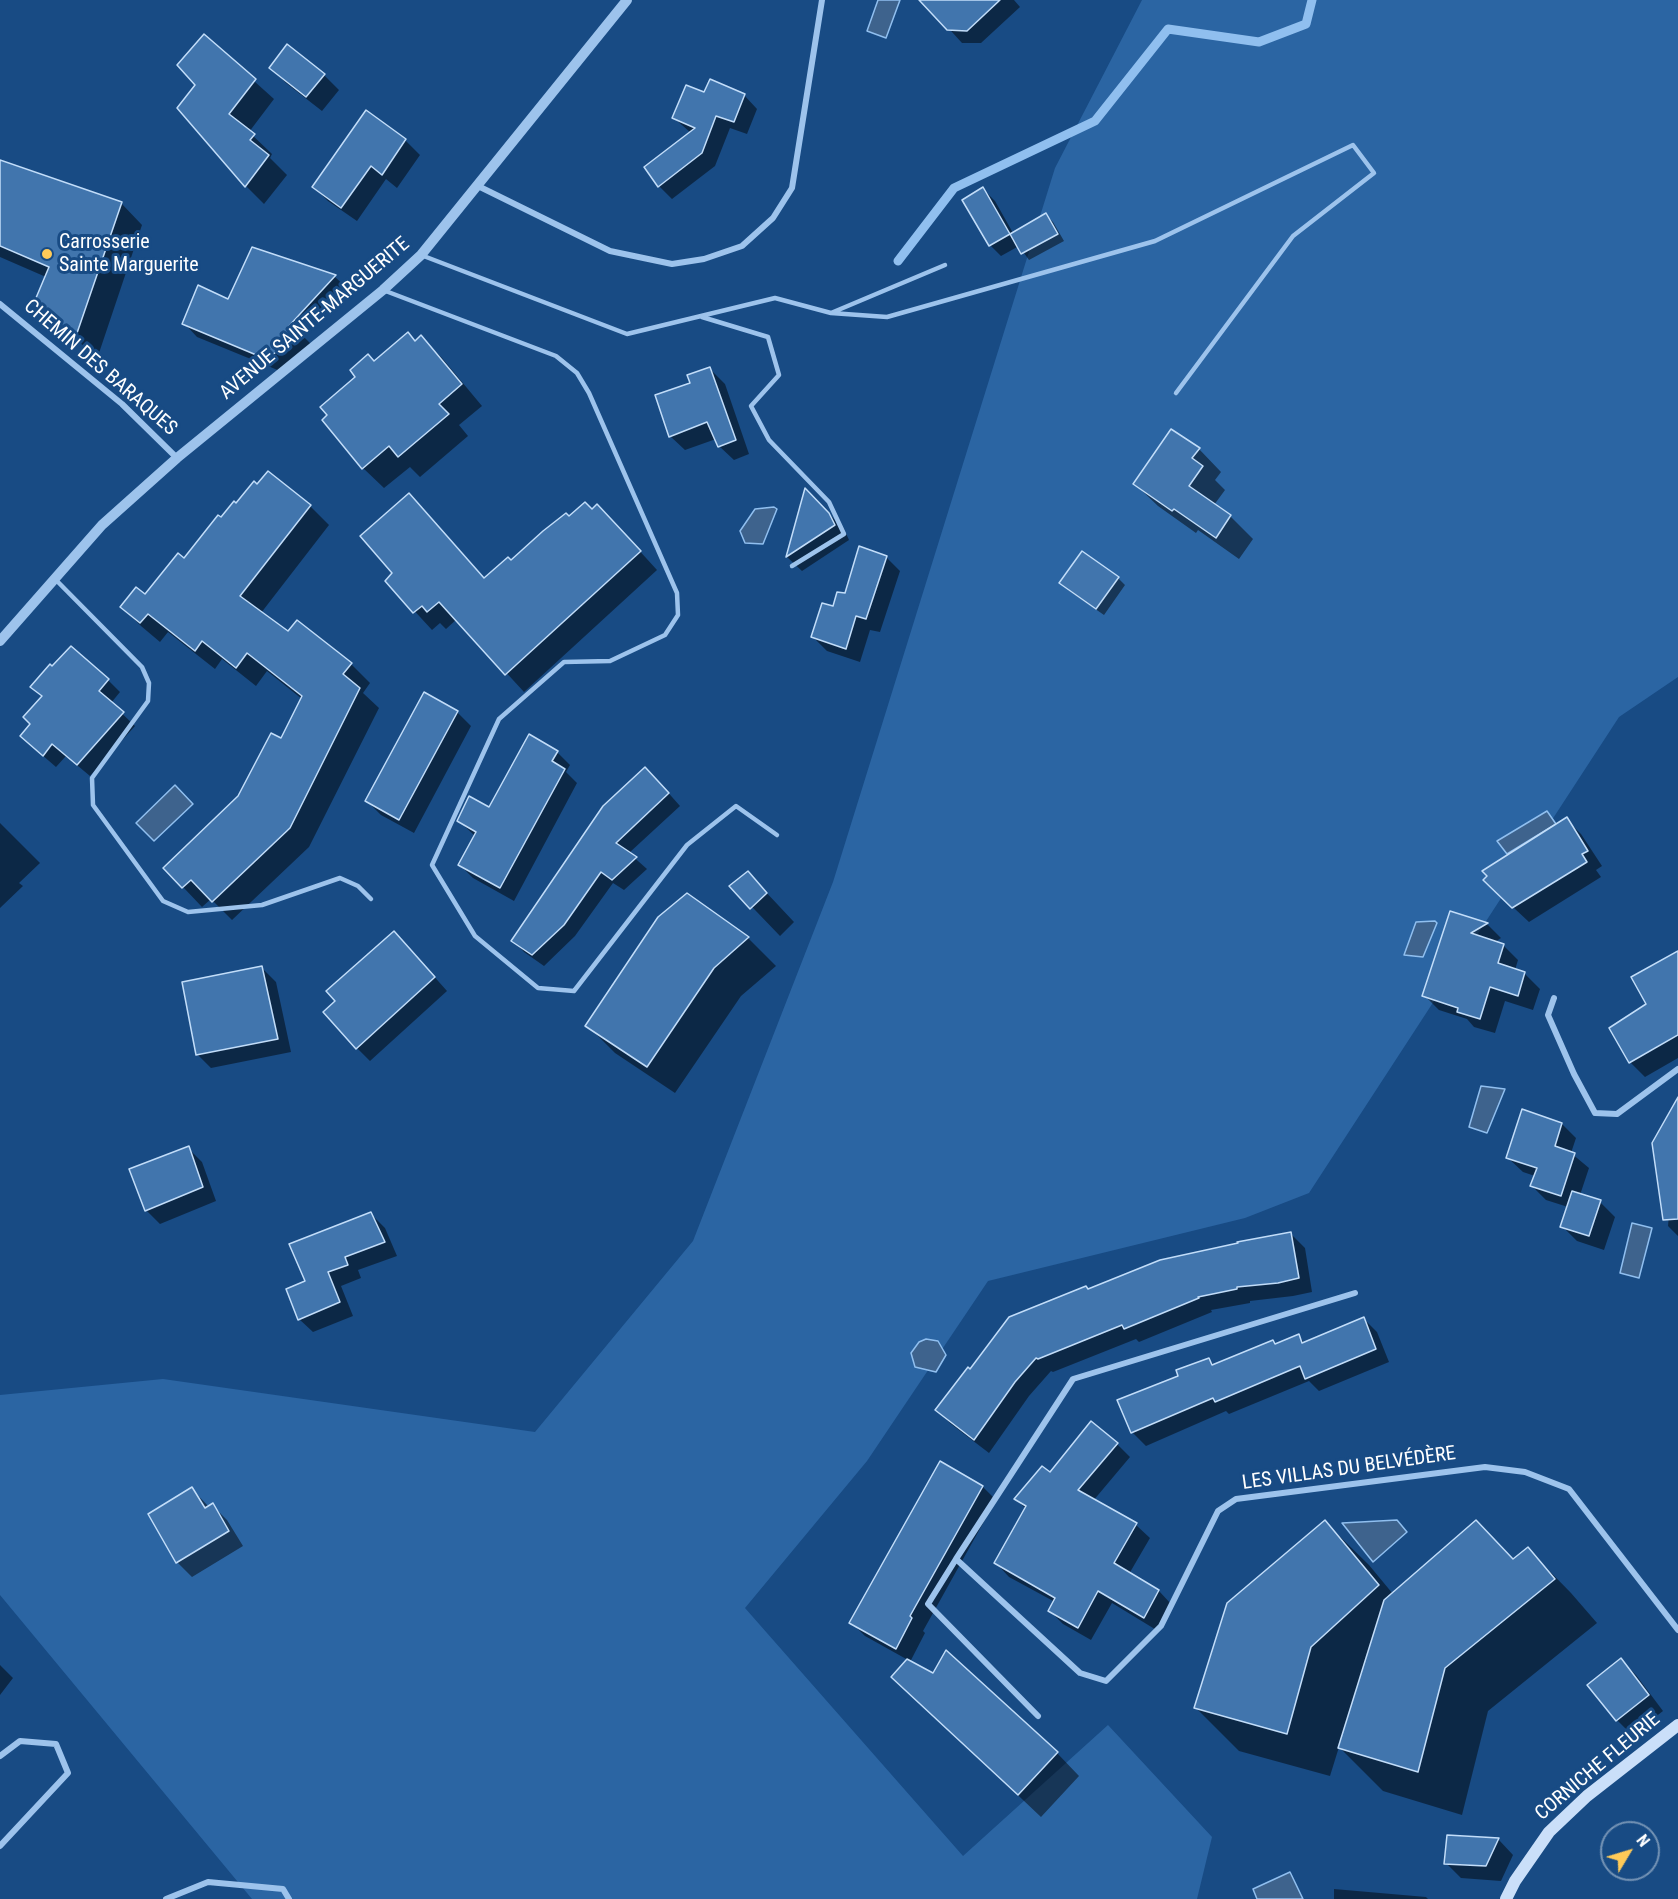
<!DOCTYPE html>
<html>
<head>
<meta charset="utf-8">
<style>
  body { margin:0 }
  #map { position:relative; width:1678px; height:1899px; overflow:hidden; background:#184b84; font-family:"Roboto Condensed",sans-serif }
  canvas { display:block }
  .north { position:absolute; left:1600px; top:1821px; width:60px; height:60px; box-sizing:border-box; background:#184b84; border:2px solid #7493b5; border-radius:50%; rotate:52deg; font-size:16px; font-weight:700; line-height:24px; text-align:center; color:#fff }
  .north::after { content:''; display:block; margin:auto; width:21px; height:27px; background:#ffca58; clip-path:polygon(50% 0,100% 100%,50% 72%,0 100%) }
</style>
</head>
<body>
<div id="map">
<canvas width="1678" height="1899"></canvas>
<div class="north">N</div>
</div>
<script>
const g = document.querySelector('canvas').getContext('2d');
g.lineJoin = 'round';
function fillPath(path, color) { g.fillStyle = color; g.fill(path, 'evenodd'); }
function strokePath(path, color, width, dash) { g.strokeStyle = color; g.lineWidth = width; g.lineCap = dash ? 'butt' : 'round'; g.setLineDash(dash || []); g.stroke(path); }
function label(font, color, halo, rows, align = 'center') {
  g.font = font + ' "Roboto Condensed",sans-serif'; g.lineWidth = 6; g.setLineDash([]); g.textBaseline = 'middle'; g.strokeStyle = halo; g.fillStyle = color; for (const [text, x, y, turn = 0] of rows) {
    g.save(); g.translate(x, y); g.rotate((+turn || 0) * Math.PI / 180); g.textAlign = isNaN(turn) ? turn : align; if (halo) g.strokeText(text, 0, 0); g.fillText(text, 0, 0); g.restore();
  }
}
fillPath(new Path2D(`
  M1142,0H1678V677L1619,717L1309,1193L1245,1218L988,1281L867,1461L745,1608L963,1856L1108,1725L1212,1837L1197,1899H252L0,1595V1395L163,1379L535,1432L693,1241L833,882L1055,168Z`), '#2b65a3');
const water = new Path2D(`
  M878,0H900L886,38L867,31Z
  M774,507L777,509L763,544L745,543L740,531L755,509Z
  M175,785L193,804L154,841L136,823Z
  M1547,811L1556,824L1507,854L1497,841Z
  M1435,921L1437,923L1423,957L1404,955L1416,922Z
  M1481,1086L1505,1089L1487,1133L1469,1127Z
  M1632,1223L1652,1228L1639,1278L1620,1273Z
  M926,1339L938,1341L946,1355L936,1372L915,1367L911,1353L919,1342Z
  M1397,1520L1407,1532L1373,1562L1342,1523Z
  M1290,1872L1303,1899H1257L1253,1889Z`);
fillPath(water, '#3e638d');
strokePath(water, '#90bfef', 1.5);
fillPath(new Path2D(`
  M923,0H1014L1020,7L981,43H962Z
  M204,36L274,99L249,132L272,154L270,158L287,175L264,204L246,186L197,85Z
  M271,68L324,75L339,90L322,111L286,83Z
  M705,93L744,95L757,109L747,134L730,128L715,166L672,199L659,186L691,133L674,118Z
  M367,112L405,140L420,155L397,188L386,179L357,221L328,201L314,187Z
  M0,171L121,203L142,225L98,356L56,326L34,304L46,277L0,257Z
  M983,189L995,201L1013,233L1046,215L1053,222L1064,241L1029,260L1019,246L1001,256L990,245Z
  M253,249L335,277L348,289L304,337L315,348L280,371L197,337L184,323L228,301Z
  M421,337L442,358L482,406L459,425L468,436L420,477L410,467L384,488L363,468L374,363Z
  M710,369L725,384L749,454L734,460L719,446L716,439L685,450L670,436L692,384Z
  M1199,449L1221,472L1215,480L1225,490L1214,505L1230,516L1253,539L1239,559L1198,530L1196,533L1158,506L1135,484Z
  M806,491L844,529L849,540L802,571L787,557Z
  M409,495L485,579L511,562L569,518L615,524L657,570L524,692L457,619L446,629L440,623L432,630L387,581L394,573Z
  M310,506L329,525L261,613L288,633L351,664L370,683L363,693L379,708L309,847L232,920L211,899L202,907L165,868L240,797L281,740L302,699L267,671L256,686L222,659L215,669L168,632L160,642L141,626L122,607L146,596L184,560L221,519Z
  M886,557L900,571L880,632L870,630L860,662L827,651L813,637L834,608Z
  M1118,578L1125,585L1104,615L1068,590Z
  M108,680L120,692L111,703L135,726L90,776L66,756L56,767L34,748L32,724L43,697L32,687Z
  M425,694L457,712L471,726L414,833L381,815L367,801Z
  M557,752L570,765L566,772L577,783L514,901L473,878L460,865L475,836L459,821L490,809Z
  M657,780L680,806L629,853L647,869L624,890L613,883L575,936L544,966L524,952L513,940Z
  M1566,819L1581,834L1602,866L1596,870L1601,877L1529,922L1500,895Z
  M0,823L40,863L19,883L23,886L0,908Z
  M748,873L794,922L780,936L732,886Z
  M687,894L748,938L776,966L741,996L675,1093L615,1053L587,1025Z
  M1451,913L1487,924L1501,938L1495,942L1503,945L1518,960L1515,970L1525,974L1540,989L1533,1010L1505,1001L1495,1033L1474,1027L1467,1019L1439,1010L1424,995Z
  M407,946L447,991L370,1061L357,1048Z
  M1678,961V1058L1645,1077L1630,1062L1648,1004Z
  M262,968L276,982L291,1052L211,1068L197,1054Z
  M1678,1109V1236L1668,1226Z
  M1562,1124L1576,1138L1571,1153L1589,1168L1580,1195L1600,1202L1615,1217L1604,1250L1577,1241L1562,1226L1568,1207L1546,1200L1532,1186L1535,1176L1523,1172L1508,1158Z
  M188,1148L202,1162L216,1201L160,1224L146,1210Z
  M371,1214L385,1228L397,1256L358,1270L361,1278L341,1286L353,1316L313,1332L299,1319L307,1282Z
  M1291,1234L1305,1248L1312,1292L1293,1296L1250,1301V1303L1211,1310L1212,1312L1139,1342L1136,1339L1053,1372L1051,1371L1029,1396L989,1453L951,1424L937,1410L971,1371L1089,1290Z
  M1363,1318L1377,1332L1389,1362L1319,1391L1309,1381L1229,1414L1226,1411L1146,1446L1132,1432L1119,1401L1180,1377L1208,1359L1215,1366L1298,1336L1305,1343Z
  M1117,1444L1130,1457L1093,1501L1136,1525L1150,1538L1129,1574L1159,1591L1172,1605L1158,1631L1112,1603L1091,1640L1063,1624L1050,1611L1055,1602L1009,1577L996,1563L1026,1509L1016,1499L1050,1474Z
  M983,1487L996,1500L923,1631L925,1633L910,1662L1057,1753L1079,1776L1041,1817L893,1677L908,1660L865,1636L851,1622Z
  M192,1489L209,1507L212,1505L227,1520L243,1546L192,1577L177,1562Z
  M1325,1522L1369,1565L1393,1594L1476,1522L1515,1560L1528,1549L1571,1593L1597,1623L1488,1711L1462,1815L1383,1791L1339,1747L1330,1776L1239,1751L1196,1708Z
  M1621,1660L1636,1675L1663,1711L1632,1735L1617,1720L1589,1686Z
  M0,1665L13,1678L0,1695Z
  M1449,1837L1499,1840L1513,1855L1501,1881L1461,1878L1446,1863Z
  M1334,1889L1426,1897L1428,1899H1334Z`), '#0007');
strokePath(new Path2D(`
  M898,261L954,188L1095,121L1168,29L1259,42L1306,24L1312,0`), '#90bfef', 9);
const building = new Path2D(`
  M919,0H1000L967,31L947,30Z
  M204,34L256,79L229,114L255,134L250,140L269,155L245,187L177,108L195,85L177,65Z
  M287,44L325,74L306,97L269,68Z
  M710,79L745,94L734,122L716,116L702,153L658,187L644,167L695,128L672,118L686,85L704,92Z
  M366,110L406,139L382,175L371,166L341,208L312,187Z
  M0,160L122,202L76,336L33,305L49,267L0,246Z
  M983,187L1010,234L989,246L962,200Z
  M1046,213L1058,234L1021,254L1010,234Z
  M252,247L336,275L288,327L303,334L266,359L182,324L198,285L228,299Z
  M408,332L415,341L421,335L462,384L439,404L449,414L398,457L389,446L362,469L322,420L327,415L320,407L355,377L350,370L368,354L374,361Z
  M710,367L736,440L718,447L707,422L669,437L655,395L690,383L687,375Z
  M1171,429L1200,448L1192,458L1203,466L1189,486L1231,515L1216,538L1174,509L1172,511L1133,484Z
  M268,471L311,505L240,596L288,631L297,620L352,663L343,674L360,688L290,828L212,902L191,880L182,888L163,868L238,796L271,733L281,738L302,696L247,653L236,668L202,641L195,651L148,614L140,623L120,607L136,587L145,594L178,553L184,558L218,515L221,517L234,501L236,503L254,481L257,484Z
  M805,488L829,513L835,525L786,557Z
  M409,493L484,578L508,557L511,560L543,531L566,513L569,516L585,502L592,509L597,504L641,551L505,675L439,602L427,612L422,606L413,613L385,581L392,573L360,536Z
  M859,546L887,556L866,619L856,616L846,649L811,637L822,603L833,606L837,592L845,593Z
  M1082,551L1119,577L1096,609L1059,583Z
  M71,646L109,679L99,691L124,712L77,765L52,744L43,756L20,736L30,724L23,717L42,696L30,687L50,664L52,666Z
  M424,692L458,711L399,820L365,801Z
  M529,734L558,751L552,761L565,769L500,888L458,865L476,832L457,821L469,796L489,807Z
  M645,767L669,793L616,843L637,857L612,880L601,872L564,925L532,955L511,941L603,806Z
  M1567,817L1588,851L1582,854L1587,862L1512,908L1483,880L1487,876L1482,871Z
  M748,871L767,893L750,909L729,886Z
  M687,893L749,937L714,968L647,1067L585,1026L658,917Z
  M1450,911L1488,923L1471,933L1504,944L1498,963L1525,972L1518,996L1490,987L1480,1019L1457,1012L1458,1008L1422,996Z
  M394,931L435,977L356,1049L323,1012L335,1001L326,991Z
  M1678,951V1035L1629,1063L1609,1028L1646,1004L1631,977Z
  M262,966L278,1039L196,1055L182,982Z
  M1678,1097V1219L1663,1220L1652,1143Z
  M1522,1109L1562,1123L1555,1146L1575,1153L1561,1196L1530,1186L1537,1168L1506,1158Z
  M189,1146L203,1187L145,1211L129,1169Z
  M1572,1191L1601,1200L1589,1236L1560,1227Z
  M371,1212L385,1242L345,1257L348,1265L328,1272L340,1302L298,1320L286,1289L305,1281L289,1244Z
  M1291,1232L1299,1278L1278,1283L1237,1287V1289L1198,1297L1199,1298L1124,1329L1122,1325L1038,1359L1036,1358L1015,1382L974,1440L935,1410L968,1367L970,1369L1009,1317L1086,1286L1088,1289L1160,1260L1238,1243L1237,1242Z
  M1364,1317L1376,1349L1305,1379L1300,1366L1215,1402L1213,1398L1131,1433L1117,1400L1178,1376L1176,1370L1209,1358L1212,1365L1273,1340L1275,1344L1299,1334L1302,1343Z
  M1091,1421L1118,1443L1078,1490L1137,1523L1114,1563L1159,1590L1144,1618L1098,1591L1078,1628L1048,1611L1055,1598L994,1563L1026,1506L1014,1499L1042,1466L1050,1472Z
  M940,1461L983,1486L910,1616L912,1618L896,1649L849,1623Z
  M192,1487L205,1508L213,1503L229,1531L176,1563L148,1514Z
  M1325,1520L1379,1585L1311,1647L1287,1734L1194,1708L1227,1603Z
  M1476,1520L1513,1559L1528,1547L1555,1579L1445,1668L1418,1772L1338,1748L1384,1600Z
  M946,1650L1058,1752L1018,1795L891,1677L907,1659L933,1673Z
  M1621,1658L1649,1695L1616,1721L1587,1685Z
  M1447,1835L1499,1838L1486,1866L1444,1864Z`);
fillPath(building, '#4175ad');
strokePath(building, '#c2ddf9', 1.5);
strokePath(new Path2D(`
  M421,255L627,334L775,298L831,313L945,265
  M383,290L556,356L577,373L589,393L677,593L678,615L665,635L610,661L564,662L499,719L432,865L475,936L538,988L574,991L687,845L736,806L777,835
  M831,313L887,317L1155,241L1353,145L1374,173L1293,236L1176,393
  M702,317L768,337L779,375L751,406L769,440L829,502L844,534L792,566
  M56,580L142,667L149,683L148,701L92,778L93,805L163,901L188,912L262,905L340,878L358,886L371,899`), '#9dc3ec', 4.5);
strokePath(new Path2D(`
  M478,186L610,251L672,264L704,259L742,246L773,218L792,188L822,0
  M0,304L122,404L177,458
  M1554,998L1548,1015L1574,1074L1595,1113L1617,1114L1678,1069
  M1355,1293L1073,1379L956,1559L1080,1673L1106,1681L1161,1626L1218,1511L1236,1499L1485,1467L1525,1472L1569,1489L1678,1630
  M956,1559L928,1604L1038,1716
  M0,1756L20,1741L56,1744L68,1773L0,1846
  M166,1899L208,1882L283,1889L289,1899`), '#9dc3ec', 6);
strokePath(new Path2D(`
  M0,641L102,525L177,458L383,290L421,255L627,0`), '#9dc3ec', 10);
strokePath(new Path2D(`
  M1506,1899L1515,1881L1549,1832L1587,1796L1678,1725`), '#cadff9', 12);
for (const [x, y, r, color] of [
  [47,254,6,"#ffca58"]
]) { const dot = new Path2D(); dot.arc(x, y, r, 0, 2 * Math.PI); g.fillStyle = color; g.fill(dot); strokePath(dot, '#184b84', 2); }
label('20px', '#fff', '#184b84', [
  ["Carrosserie",59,243],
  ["Sainte Marguerite",59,266]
], 'left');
label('20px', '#fff', '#184b84', [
  ["AVENUE SAINTE-MARGUERITE",315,319,-40],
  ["CHEMIN DES BARAQUES",100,368,41],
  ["LES VILLAS DU BELVÉDÈRE",1349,1469,-8],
  ["CORNICHE FLEURIE",1598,1767,-40]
]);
</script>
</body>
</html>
